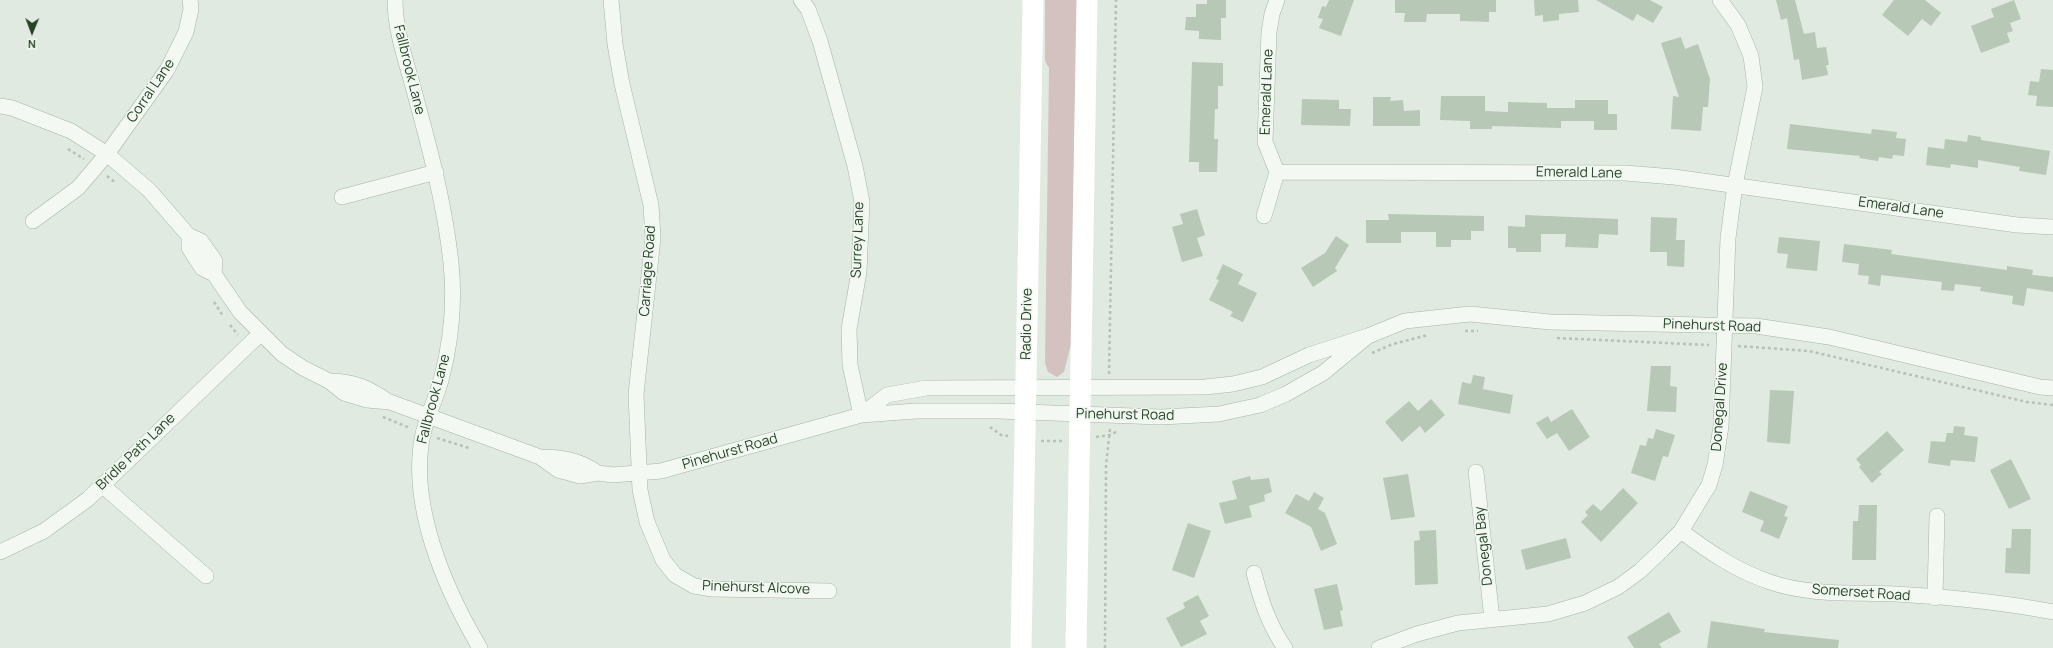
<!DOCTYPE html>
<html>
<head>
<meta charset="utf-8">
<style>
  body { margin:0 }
  #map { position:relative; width:2053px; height:648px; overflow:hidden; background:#e0eae0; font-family:Manrope,sans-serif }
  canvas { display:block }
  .north { position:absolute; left:12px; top:12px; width:40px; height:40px; -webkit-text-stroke:3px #f0f7f0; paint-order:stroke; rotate:181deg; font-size:11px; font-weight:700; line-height:16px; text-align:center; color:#284327 }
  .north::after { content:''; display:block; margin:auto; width:14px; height:18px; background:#284327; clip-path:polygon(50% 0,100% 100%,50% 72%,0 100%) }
</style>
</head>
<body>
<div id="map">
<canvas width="2053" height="648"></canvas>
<div class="north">N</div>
</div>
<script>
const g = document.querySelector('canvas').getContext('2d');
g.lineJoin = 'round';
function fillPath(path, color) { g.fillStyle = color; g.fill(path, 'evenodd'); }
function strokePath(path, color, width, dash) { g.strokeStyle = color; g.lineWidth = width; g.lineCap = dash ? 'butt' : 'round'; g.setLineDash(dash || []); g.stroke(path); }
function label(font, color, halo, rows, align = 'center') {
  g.font = font + ' Manrope,sans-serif'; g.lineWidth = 3; g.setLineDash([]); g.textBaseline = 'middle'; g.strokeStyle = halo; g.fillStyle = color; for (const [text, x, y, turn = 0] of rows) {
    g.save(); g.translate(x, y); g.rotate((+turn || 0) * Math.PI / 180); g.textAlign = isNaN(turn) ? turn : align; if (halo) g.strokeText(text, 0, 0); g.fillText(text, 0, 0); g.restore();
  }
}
fillPath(new Path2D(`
  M1045,0H1077L1071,344L1064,372L1057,377L1048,372L1045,363L1049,68L1045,61Z`), '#d4c2c0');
fillPath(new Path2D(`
  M1207,0H1226V18H1221V40L1199,39V31L1185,30L1186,17H1196V4H1207Z
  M1329,0H1354L1341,36L1319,28L1323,19L1318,18L1322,6L1326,7Z
  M1395,0H1496V12H1489V22L1460,21V14H1427L1426,22H1404L1405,13H1395Z
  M1534,0H1578L1579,12L1559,14V20L1543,22V15L1535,16Z
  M1596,0H1650L1663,7L1653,23L1637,14L1633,21Z
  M1776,0H1795L1804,34L1815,32L1817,48L1826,47L1829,65H1826L1828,75L1802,80L1799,59L1794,60L1787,18L1781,20Z
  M1894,0H1925L1941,13L1931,26L1922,19L1908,36L1882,15Z
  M2014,0L2021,19L2010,23L2013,31L2007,33L2010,42L1981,53L1971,26L1994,17L1991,9Z
  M1681,37L1685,49L1698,44L1710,79L1708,107H1703L1701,131L1671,129L1673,96L1679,97L1661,43Z
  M1192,62L1223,63V86H1218V109H1215L1214,139H1218L1217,172H1199V162H1189Z
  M2041,69L2053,70V107L2036,106L2037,96L2028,95L2030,81L2039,82Z
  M1441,96H1485V111L1508,112V102L1547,103V108H1575V100H1608V114H1617V130H1594V121H1561V128L1492,126V129H1470V121L1440,120Z
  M1373,97H1391L1390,101L1403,100L1404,111L1420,110V126H1373Z
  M1302,99L1339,100V109H1351L1350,126L1301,125Z
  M1790,124L1871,134L1872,129L1897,132L1896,138L1906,139L1904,156L1893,155L1892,159L1879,157L1878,161L1859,158L1860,156L1787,149Z
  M1968,135L1981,137V140L2050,151L2046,175L2019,171L2020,167L1978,160V168L1951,164L1950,168L1926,165L1928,147L1944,149L1945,139L1967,142Z
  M1197,209L1205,235L1197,238L1203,256L1182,262L1172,227L1183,224L1180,214Z
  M1388,214L1484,216V231H1471V240H1451V247H1436V232H1401V243H1366V220H1389Z
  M1525,215L1618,219V235L1599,234L1598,248L1565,247L1566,234H1541V252H1516V248H1508V226L1525,227Z
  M1651,217L1677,218L1676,240H1685L1684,267L1667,266V252H1650Z
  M1336,236L1349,245L1335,268L1337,271L1313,287L1301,268L1325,253Z
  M1779,237L1820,241L1817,271L1786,268L1788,254L1777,253Z
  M1844,244L1892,250L1891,254L2007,270V266L2033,270L2032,275L2053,277V292L2027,288L2024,306L2012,304L2013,296L1980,291L1981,287L1955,284L1954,291L1941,290L1942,282L1881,275L1880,286L1868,284L1869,276L1858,275L1859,264L1842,262Z
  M1223,264L1243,274L1238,284L1257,293L1243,322L1230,316L1233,312L1209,300L1219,280L1216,279Z
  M1651,366H1671L1670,386L1677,387L1676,412L1647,411Z
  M1473,375L1485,377L1483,389L1513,395L1510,414L1458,404L1462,382L1471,384Z
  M1770,390L1794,391L1790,444L1767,442Z
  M1431,399L1445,415L1425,433L1420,426L1402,442L1385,422L1409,401L1418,411Z
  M1572,409L1590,437L1569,451L1557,433L1547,439L1536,423L1548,416L1551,422Z
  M1954,426L1965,427L1964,435L1978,437L1975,462L1951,460L1950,466L1928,463L1931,441L1945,442L1947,433H1953Z
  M1656,429L1675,435L1668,457L1663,456L1655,481L1631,473L1640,445L1646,446L1648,438L1653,439Z
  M1887,431L1904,450L1879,472L1882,474L1872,483L1859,467L1861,465L1856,459Z
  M2011,459L2031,499L2009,509L1990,470Z
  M1408,474L1415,517L1391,520L1383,478Z
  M1250,476L1251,480L1269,478L1272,492L1264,495L1265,501L1249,506L1252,517L1225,524L1219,503L1237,499L1232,481Z
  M1623,488L1638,503L1601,542L1581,522L1588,515L1585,512L1593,504L1601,511Z
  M1750,491L1788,506L1784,516L1788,517L1779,539L1760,531L1764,521L1742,512Z
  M1314,492L1324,498L1318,509L1325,513L1337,544L1321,551L1311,527L1285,513L1296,494L1309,501Z
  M1859,505H1877L1876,560H1852L1853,521H1858Z
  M1188,523L1211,531L1194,578L1172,570Z
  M2012,529H2031L2030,574L2005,573L2006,548H2011Z
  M1436,530L1438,584L1415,585L1414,541L1420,540L1419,531Z
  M1566,538L1571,558L1526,570L1521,550Z
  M1337,584L1343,610L1340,611L1343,626L1324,630L1314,589Z
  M1198,595L1209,616L1200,621L1207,634L1181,647L1166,618L1185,608L1183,603Z
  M1669,612L1681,632L1659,644L1662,648H1634L1627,637Z
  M1711,621L1765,629L1764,632L1839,640L1838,648H1707Z`), '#b7c8b7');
const minor = new Path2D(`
  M395,0C395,33 408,66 416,98C431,153 445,207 451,263C455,302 451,343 441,380C436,399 427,416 423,434C408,504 445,589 480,648
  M611,0L615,44L622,84L651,205L653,238L636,394L640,490L647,522L663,560L675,575L694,586L712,589L829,591
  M801,0L808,9L820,41L855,166L862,202L859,272L849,329L850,365L861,415
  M1277,0L1272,14L1269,32L1265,142L1277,172
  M0,106L12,108L71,131L107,154L149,190L189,236L201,241L215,261L214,274
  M1277,172L1625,173L1674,177L2017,225L2053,227
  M342,197L436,172
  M1264,216L1277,172
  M33,221L78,188L107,154L167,70L186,32L191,9L190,0
  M189,236V248L202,268L214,274L240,312L282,354L303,368L329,381L344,393L367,400L390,402L540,457L558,470L580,476L598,473L613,475L661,471L861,415L916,411H998L1161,417L1219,414L1260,405L1286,394L1323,373L1368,336
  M329,381C354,381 369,388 389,402
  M861,415L887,395L926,388L1205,387L1233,384L1262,377L1309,355L1368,336L1405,321L1470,314L1550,322L1756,326L1829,337L2040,387L2053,388
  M540,457C562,457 579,460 598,473
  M1476,472L1492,619
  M102,485L206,576
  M1681,531C1709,552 1737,571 1770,582C1810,596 1855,592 1896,594C1948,597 2002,602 2053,612
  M0,552L44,531L88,499L260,334
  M1254,573C1261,601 1269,625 1285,648
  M1935,598L1937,516
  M1379,648L1417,634L1458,623L1548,614L1585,603L1618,587L1640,571L1662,550L1681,531L1709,485L1715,465L1721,426L1728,238L1735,185L1755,87L1751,56L1738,25L1720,0`);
strokePath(minor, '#a5b5a5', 16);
strokePath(new Path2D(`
  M68,149L84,159
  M107,176L116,183
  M214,302L223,316
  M230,325L238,335
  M1465,331H1478
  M1557,338L1709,345
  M1738,346L1809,351L2027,402L2053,405
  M1372,353L1393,344L1428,335
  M1109,374L1116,0
  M383,417L410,428
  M990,427L1001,435L1008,436
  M1096,437L1110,435L1118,431
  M437,438L469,448
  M1041,441H1064
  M1105,648L1106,465L1110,429`), '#b6c2b6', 2.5, [3, 3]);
strokePath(minor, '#f3f8f3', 15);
strokePath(new Path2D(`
  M1021,648L1033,0
  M1076,648L1087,0`), '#fff', 21);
label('14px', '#284327', '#f0f7f0', [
  ["Fallbrook Lane",409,70,76],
  ["Corral Lane",151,91,-56],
  ["Emerald Lane",1267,92,-88],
  ["Emerald Lane",1579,173,1],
  ["Emerald Lane",1901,208,8],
  ["Surrey Lane",858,240,-88],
  ["Carriage Road",648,271,-86],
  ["Radio Drive",1027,324,-89],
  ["Pinehurst Road",1712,326,2],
  ["Fallbrook Lane",434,399,-75],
  ["Donegal Drive",1720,407,-86],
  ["Pinehurst Road",1125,415,1],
  ["Bridle Path Lane",136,452,-44],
  ["Pinehurst Road",730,452,-16],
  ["Donegal Bay",1484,546,-96],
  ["Pinehurst Alcove",756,588,2],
  ["Somerset Road",1861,593,4]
]);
</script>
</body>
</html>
